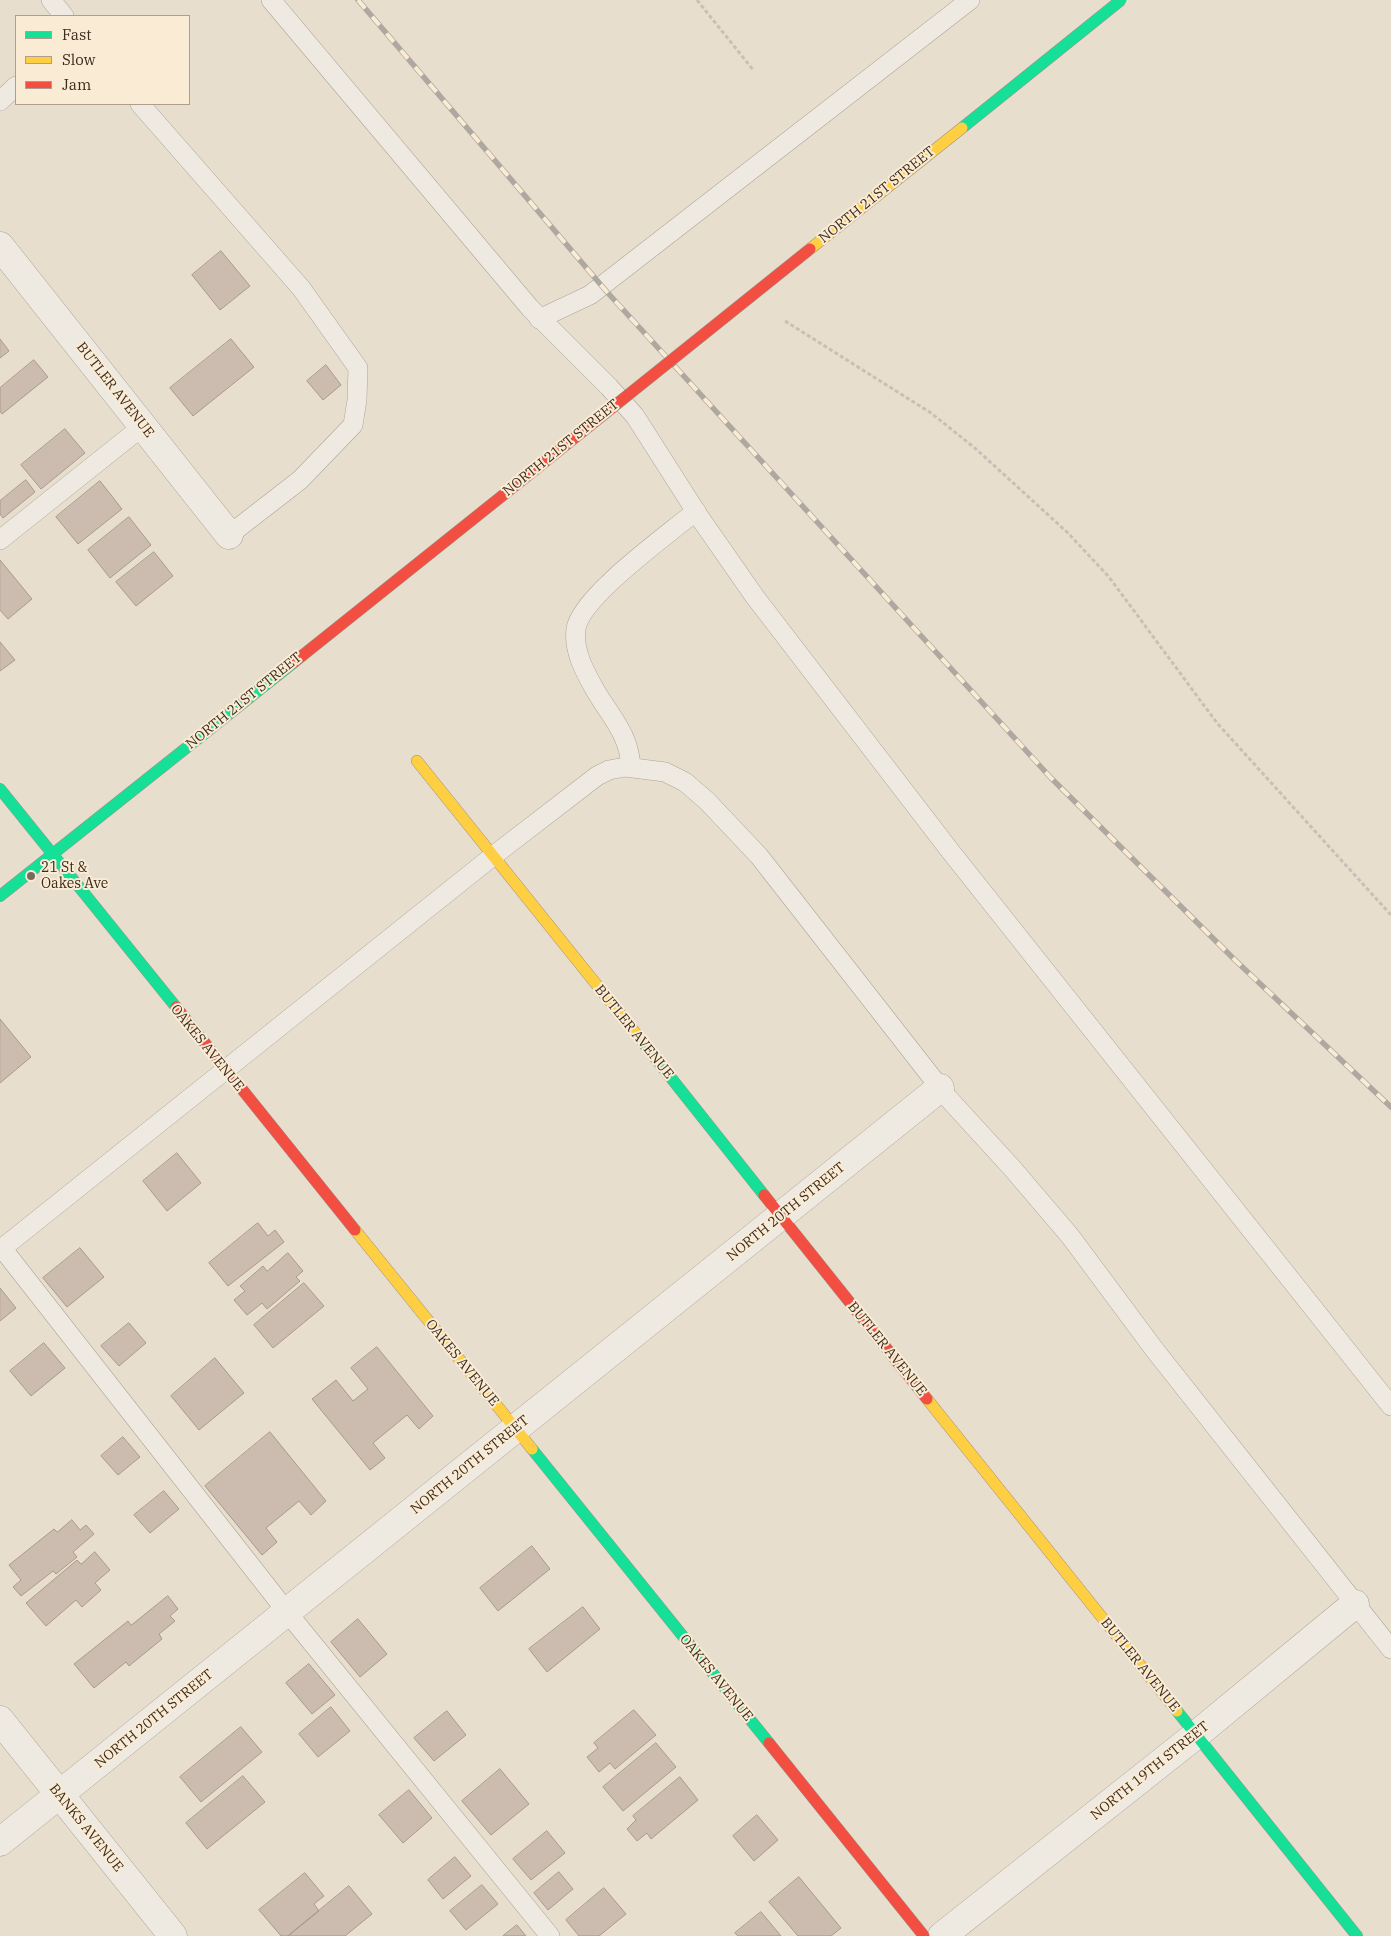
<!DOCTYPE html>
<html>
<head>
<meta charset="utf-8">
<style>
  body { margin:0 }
  #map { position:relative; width:1391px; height:1936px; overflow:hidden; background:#e8dece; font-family:"IBM Plex Serif",serif }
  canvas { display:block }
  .legend { position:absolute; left:15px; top:15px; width:175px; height:90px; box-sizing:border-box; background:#f9ebd4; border:1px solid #ae9e8b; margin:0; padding:6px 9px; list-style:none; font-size:15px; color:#3d2b1d }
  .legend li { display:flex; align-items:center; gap:10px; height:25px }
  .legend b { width:25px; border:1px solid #ae9e8b }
</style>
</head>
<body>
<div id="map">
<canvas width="1391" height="1936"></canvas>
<ul class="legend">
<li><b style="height:6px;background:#16e098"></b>Fast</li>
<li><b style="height:6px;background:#ffcf43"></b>Slow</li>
<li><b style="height:6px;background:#f24e42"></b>Jam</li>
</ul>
</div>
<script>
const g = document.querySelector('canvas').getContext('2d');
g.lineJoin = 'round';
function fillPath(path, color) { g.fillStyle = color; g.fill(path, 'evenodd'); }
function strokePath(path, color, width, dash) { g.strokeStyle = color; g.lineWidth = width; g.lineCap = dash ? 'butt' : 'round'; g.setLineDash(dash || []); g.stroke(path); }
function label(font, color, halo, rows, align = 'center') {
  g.font = font + ' "IBM Plex Serif",serif'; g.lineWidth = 4; g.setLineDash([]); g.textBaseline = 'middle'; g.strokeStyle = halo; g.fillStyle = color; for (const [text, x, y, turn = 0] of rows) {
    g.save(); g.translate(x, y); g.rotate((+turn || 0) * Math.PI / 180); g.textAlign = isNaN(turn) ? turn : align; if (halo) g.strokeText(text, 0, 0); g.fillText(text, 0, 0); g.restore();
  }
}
const building = new Path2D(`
  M221,251L250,286L220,310L192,275Z
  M0,339L9,351L0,358Z
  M231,339L254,367L193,416L170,388Z
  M34,360L48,377L2,414L0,411V388Z
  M326,365L341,385L323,400L307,381Z
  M65,429L85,453L41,489L21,465Z
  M26,480L35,492L3,518L0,514V501Z
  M100,481L122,509L78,544L56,517Z
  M129,517L151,545L110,578L88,550Z
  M154,552L173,576L136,606L116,582Z
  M0,560L32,599L8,619L0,610Z
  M0,642L15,660L0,671Z
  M0,1019L31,1057L0,1083Z
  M177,1153L201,1183L167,1211L143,1181Z
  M258,1223L268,1236L275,1230L284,1242L228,1286L209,1263Z
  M80,1248L104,1277L67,1307L43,1278Z
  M288,1253L303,1271L296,1277L300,1281L267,1309L262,1303L247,1315L234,1300L245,1291L240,1286L263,1266L267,1271Z
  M304,1283L324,1306L273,1348L254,1325Z
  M0,1288L16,1308L0,1321Z
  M129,1323L146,1343L119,1366L101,1346Z
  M44,1343L65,1368L31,1396L10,1371Z
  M377,1347L433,1416L419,1429L407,1415L373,1443L385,1458L370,1470L312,1399L336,1380L353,1401L368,1389L351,1368Z
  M215,1358L244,1393L199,1430L171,1396Z
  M270,1432L326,1501L311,1515L299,1501L266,1528L277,1542L262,1555L205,1486Z
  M123,1437L140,1457L118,1475L101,1456Z
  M164,1491L179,1509L150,1533L134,1515Z
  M72,1520L80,1530L86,1525L94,1534L73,1552L77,1557L56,1574L53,1571L21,1596L13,1587L21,1580L9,1565L54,1529L57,1532Z
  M532,1546L550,1569L498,1611L480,1588Z
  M95,1552L110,1570L95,1583L101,1590L82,1607L76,1600L46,1626L26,1603L77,1560L81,1564Z
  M168,1596L178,1609L170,1616L175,1621L159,1634L162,1639L129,1666L126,1662L94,1688L74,1664L128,1621L131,1625Z
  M583,1607L600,1629L547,1672L529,1649Z
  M358,1619L387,1654L360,1677L331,1642Z
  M309,1664L335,1695L312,1714L286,1683Z
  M331,1707L350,1731L318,1757L299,1734Z
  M634,1710L656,1735L615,1769L610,1763L599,1772L587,1757L598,1748L594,1743Z
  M447,1711L466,1735L434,1761L414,1738Z
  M241,1727L262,1752L201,1802L180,1777Z
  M656,1743L676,1767L623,1811L603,1787Z
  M500,1769L529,1804L491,1835L462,1801Z
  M243,1776L265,1802L207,1849L186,1823Z
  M680,1777L698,1800L651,1839L647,1833L637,1841L627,1829L636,1820L633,1816Z
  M409,1790L432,1818L403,1843L379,1815Z
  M757,1815L778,1840L754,1861L733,1836Z
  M547,1831L565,1853L531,1880L513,1859Z
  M455,1857L471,1876L443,1899L428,1880Z
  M559,1872L573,1889L548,1910L534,1893Z
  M305,1873L324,1896L314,1904L319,1911L288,1936H281L259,1910Z
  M799,1877L841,1928L831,1936H798L769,1902Z
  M482,1885L498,1904L466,1930L450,1911Z
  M349,1886L372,1914L345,1936H288Z
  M604,1888L626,1914L599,1936H579L566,1920Z
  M761,1912L781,1936H738L735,1933Z
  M517,1925L526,1936H503Z`);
fillPath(building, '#ccbcaf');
strokePath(building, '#a9998d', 1);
const lane = new Path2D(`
  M51,0L64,16
  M271,0L530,308L609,387L635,416L700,518L755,597L951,852L1391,1406
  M0,101L16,86
  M140,104L301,288L358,368L357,400L353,425L300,480L229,535
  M539,319L590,295L970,0
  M0,540L143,426
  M631,767C629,734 611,717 595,690C585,672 573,651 576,629C580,597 669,534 696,511
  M2,1248L287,1612L550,1936
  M0,1250L493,856L597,776L609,770L625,767L665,772L685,782L707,801L759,856L948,1098L1012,1168L1070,1236L1154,1349L1391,1649`);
const street = new Path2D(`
  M0,246L229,535
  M0,1720L173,1936
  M0,1842L940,1088
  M942,1936L1196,1735L1355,1604`);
const fast = new Path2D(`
  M0,789L176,1007
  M0,896L293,663
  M637,1035L764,1195
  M532,1449L769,1743
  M1177,1711L1357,1936`);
const slow = new Path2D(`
  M417,761L637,1035
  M355,1230L532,1449
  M927,1399L1177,1711`);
const jam = new Path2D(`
  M293,663L522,480
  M176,1007L355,1230
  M764,1195L927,1399
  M769,1743L924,1936`);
strokePath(lane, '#ada397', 20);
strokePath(street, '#ada397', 29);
strokePath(fast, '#9d9286', 12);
strokePath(slow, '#9d9286', 12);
strokePath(jam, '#9d9286', 12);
strokePath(new Path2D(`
  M697,0L754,71
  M785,321L931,413L976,449L1068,533L1109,577L1217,723L1391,915`), '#c8c0b7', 3, [4, 2.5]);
strokePath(lane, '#efeae1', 19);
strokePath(street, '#efeae1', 28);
strokePath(fast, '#16e098', 11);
strokePath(slow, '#ffcf43', 11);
strokePath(jam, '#f24e42', 11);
const rail = new Path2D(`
  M358,0L607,292L1051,778L1236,961L1391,1107`);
strokePath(rail, '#afa8a0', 5.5);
strokePath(rail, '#f9ebd4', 4, [11]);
const fastBridge = new Path2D(`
  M962,128L1121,0`);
const slowBridge = new Path2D(`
  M810,249L962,128`);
const jamBridge = new Path2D(`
  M522,480L810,249`);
strokePath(fastBridge, '#9d9286', 12, []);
strokePath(slowBridge, '#9d9286', 12, []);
strokePath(jamBridge, '#9d9286', 12, []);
strokePath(fastBridge, '#16e098', 11);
strokePath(slowBridge, '#ffcf43', 11);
strokePath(jamBridge, '#f24e42', 11);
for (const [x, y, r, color] of [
  [31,876,5,"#796a5b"]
]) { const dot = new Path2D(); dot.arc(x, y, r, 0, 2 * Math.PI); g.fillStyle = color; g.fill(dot); strokePath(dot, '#f9ebd4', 2); }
label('14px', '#3d2b1d', '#f9ebd4', [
  ["NORTH 21ST STREET",877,195,-39],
  ["BUTLER AVENUE",115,390,52],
  ["NORTH 21ST STREET",561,448,-39],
  ["NORTH 21ST STREET",244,701,-39],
  ["BUTLER AVENUE",634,1032,51],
  ["OAKES AVENUE",207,1048,51],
  ["NORTH 20TH STREET",786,1212,-39],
  ["BUTLER AVENUE",887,1349,51],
  ["OAKES AVENUE",462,1363,51],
  ["NORTH 20TH STREET",470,1465,-39],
  ["BUTLER AVENUE",1140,1665,51],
  ["OAKES AVENUE",716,1678,51],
  ["NORTH 20TH STREET",154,1719,-39],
  ["NORTH 19TH STREET",1150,1771,-39],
  ["BANKS AVENUE",86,1828,51]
]);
label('14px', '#3d2b1d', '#f9ebd4', [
  ["21 St &",41,868],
  ["Oakes Ave",41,884]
], 'left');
</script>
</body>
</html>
